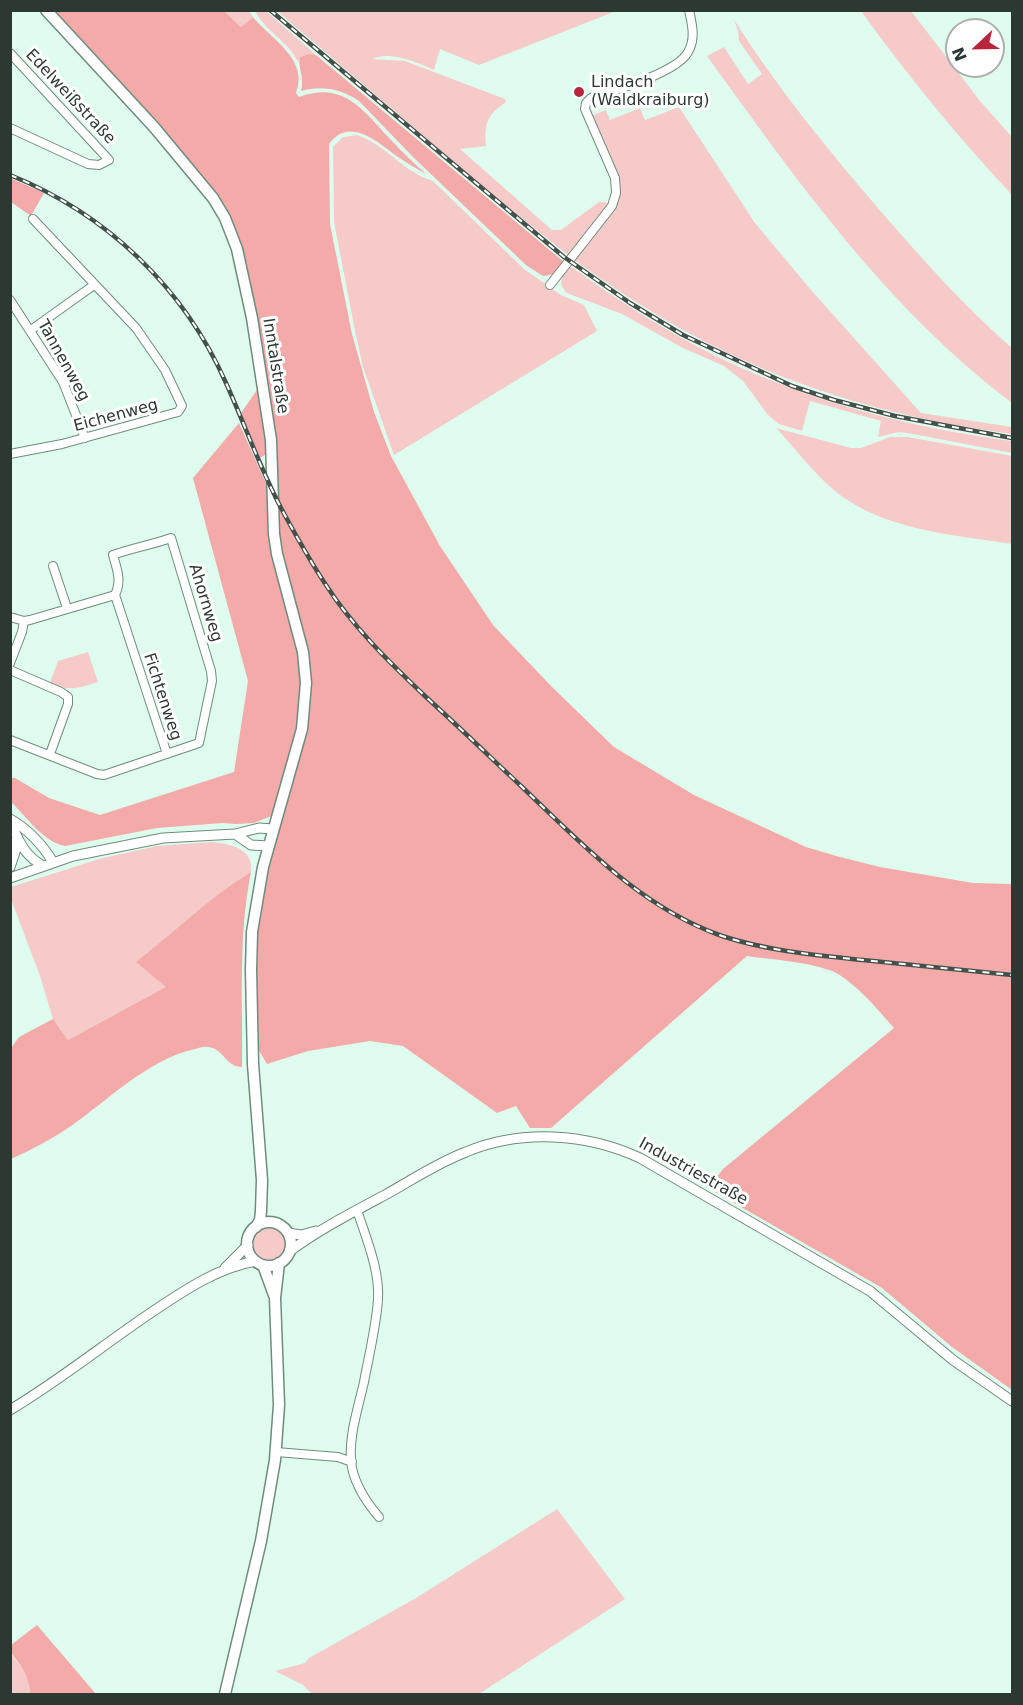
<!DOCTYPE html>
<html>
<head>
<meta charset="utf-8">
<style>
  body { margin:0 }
  #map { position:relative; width:1023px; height:1705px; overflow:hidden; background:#dffdee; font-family:"DejaVu Sans",sans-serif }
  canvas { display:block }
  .frame { position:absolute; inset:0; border:12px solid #2c3832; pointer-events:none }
  .north { position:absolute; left:945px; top:18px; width:60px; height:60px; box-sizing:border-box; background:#fff; border:2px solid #abafad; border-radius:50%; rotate:248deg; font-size:16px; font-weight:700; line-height:24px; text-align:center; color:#2c3832 }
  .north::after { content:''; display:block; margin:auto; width:21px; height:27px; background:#b7263a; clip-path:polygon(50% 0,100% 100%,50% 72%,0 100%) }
</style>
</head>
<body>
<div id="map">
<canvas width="1023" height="1705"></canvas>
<div class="frame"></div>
<div class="north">N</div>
</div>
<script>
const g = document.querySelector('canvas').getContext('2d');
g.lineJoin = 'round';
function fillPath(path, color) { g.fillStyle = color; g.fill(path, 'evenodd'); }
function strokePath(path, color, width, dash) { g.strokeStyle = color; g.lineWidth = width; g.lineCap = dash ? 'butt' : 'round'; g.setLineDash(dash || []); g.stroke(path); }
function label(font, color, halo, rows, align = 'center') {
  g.font = font + ' "DejaVu Sans",sans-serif'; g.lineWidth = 6; g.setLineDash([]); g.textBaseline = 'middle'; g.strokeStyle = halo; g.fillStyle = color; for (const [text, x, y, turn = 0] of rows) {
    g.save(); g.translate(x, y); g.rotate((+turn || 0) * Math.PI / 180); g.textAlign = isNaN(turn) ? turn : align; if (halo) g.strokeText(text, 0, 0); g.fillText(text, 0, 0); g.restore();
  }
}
fillPath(new Path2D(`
  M224,11H249L253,17L241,27Z
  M255,11H266L316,55L309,54L300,57L298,62C288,41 265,31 255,11Z
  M277,11H616L479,65L440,49L434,70C420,63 388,50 373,59L405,61L505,99L506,102C487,115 484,123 486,146L460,149L552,230H561L599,202H605L610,205L569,256L488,191Z
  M861,11H911L980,101L1012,137V195C958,137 907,75 861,11Z
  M733,18C777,88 829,151 883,214C924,261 965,307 1012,348V403C887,309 798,182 707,56L724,47L748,84L762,74L739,41L738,30Z
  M679,107L755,223L811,290L921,413L1012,427V434C843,411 712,361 573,259L619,193L591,116L606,110L610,120L640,108L645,120Z
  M357,135C385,144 403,172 433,181L524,269L561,295L584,305L597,331L394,455L363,367L355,331L334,222L333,147L343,137Z
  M569,265C605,291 641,315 680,337C781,394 897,426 1012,441V453L913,434L899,432L878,437L881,421L810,401L802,431L779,424L768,415L743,381L724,366L683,348L622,314L567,293C557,283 562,276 569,265Z
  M776,428L851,448H861L890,437H908L1012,456V544C949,534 875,530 826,483C808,466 793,446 776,428Z
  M88,652L98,682C78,688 70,692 50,683L58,661Z
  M212,842C230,844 254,848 251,872C209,897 175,932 137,962L167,987L68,1040L53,1019L40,976L11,899V887L99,859L157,846Z
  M252 1244a17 17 0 1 1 34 0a17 17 0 1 1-34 0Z
  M557,1509L625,1599L479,1694H312L303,1685L275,1671L305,1663L309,1658L416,1598Z
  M10,1653C22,1666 29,1677 30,1694H12Z`), '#f6cac9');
fillPath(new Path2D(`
  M51,11H224L241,27L253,17C272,40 309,59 296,93L299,97C345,80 364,112 392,141C403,153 415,164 426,174C417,169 407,163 398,157C377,142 350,116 329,144L330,224L352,334L374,412L391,456L440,546L493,625L552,687L614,747L694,795L806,847L840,857L880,867L973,883L1012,884V1390L952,1347L882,1288L708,1188L723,1169L894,1028C879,1011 851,977 829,970C803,961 774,960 747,956L551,1128H530L516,1106L497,1113L403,1046L370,1041L308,1051L267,1064L257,1047L255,1018L256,932L262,895L305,730L309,682L281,559L256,317L209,185L126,89Z
  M309,54L316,55L564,262L555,274L543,276L526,265L412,156L359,101C341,89 322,85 301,91C305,76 297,67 300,57Z
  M10,178L44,193L31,216L11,202Z
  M259,387L268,453L260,458L241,413Z
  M239,423L269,490L302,669L299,728L274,815L254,823L236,824L223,823L157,828L65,846C43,842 26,816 11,802L10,778H15L49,798L100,815L234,772L248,681L193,478Z
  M251,872C238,937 243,1001 242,1067C226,1067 223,1048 208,1047C204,1046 199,1048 195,1049C149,1059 108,1100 71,1126C52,1139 31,1150 11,1159V1048L19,1037L53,1019L68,1040L166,987L136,962C175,932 209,897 251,872Z
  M37,1625L96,1694H30C29,1677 22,1666 11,1653V1645Z`), '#f3aaa9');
const minor = new Path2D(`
  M10,53L109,160L99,165L88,164L10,128
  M550,285L612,206L616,193L615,178L585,109L586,103L591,98C614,90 677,73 688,52C696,39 692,24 689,10
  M10,300L63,382L85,438
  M31,330L94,285
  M10,454L62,444L178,412L182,406L165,370L136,328L33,219
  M53,566L67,608
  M115,595L167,754
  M10,617L24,621L30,620L115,595
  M10,663L22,632L24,621
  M10,670L61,692L68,697V704L50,754
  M10,740L97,774L104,775L199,743L212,681L211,671L171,538C151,545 132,548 113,555C117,570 122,580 115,595
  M357,1210C366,1238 380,1270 378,1300C376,1327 369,1355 364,1382C358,1409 347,1440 352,1468C356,1486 367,1503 379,1517
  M276,1452L338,1457L352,1462`);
const tertiary = new Path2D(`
  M10,819C29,830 42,844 53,862
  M10,823C21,843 22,853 43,866
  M235,834L251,845L269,846
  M10,867L16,849V840
  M10,878L73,856L163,838L235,834L259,828L273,829
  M288,1233L301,1235L316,1231
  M290,1251C320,1229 353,1212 385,1195C412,1180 437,1163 466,1152C521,1129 586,1133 640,1158L870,1291L953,1360L1012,1401
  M225,1268L248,1245
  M10,1410C62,1379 108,1341 158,1308C188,1288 220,1267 256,1261`);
const secondary = new Path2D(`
  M46,10L154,127L213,198L225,218L237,249L252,318L271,440L274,534L277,554L303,652L306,683L302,729L263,867L252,932L251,970L253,1064L262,1180L261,1211L260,1220L256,1227
  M247 1244a22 22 0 1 1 44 0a22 22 0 1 1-44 0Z
  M263,1265L274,1295
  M225,1694L261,1541L275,1460L279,1405L275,1298L279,1263`);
strokePath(minor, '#708b7d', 10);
strokePath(tertiary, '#708b7d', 11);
strokePath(secondary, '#708b7d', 13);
strokePath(minor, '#fff', 8);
strokePath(tertiary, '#fff', 9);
strokePath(secondary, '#fff', 10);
const rail = new Path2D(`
  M270,10L564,257L630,303L683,335L792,386L834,400L895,416L1012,438
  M10,175C107,214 184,288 226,383C245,425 260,468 281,508C295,534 310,561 326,585C353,627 390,663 426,697C458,726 489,756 521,786C581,843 641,908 722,936C768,951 815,955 863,960C913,965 963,970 1012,975`);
strokePath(rail, '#43514a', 4.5);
strokePath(rail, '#fff', 2, [7]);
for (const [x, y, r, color] of [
  [579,92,6,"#b7263a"]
]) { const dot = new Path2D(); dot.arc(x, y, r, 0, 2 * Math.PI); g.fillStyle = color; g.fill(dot); strokePath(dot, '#fff', 2); }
label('16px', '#2c3832', '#fff', [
  ["Lindach",591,83],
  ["(Waldkraiburg)",591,101]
], 'left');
label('16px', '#2c3832', '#fff', [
  ["Edelweißstraße",70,97,47],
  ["Tannenweg",63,361,61],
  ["Inntalstraße",275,366,81],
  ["Eichenweg",116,416,-15],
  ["Ahornweg",205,603,73],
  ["Fichtenweg",162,697,72],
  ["Industriestraße",693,1172,29]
]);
</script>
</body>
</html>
